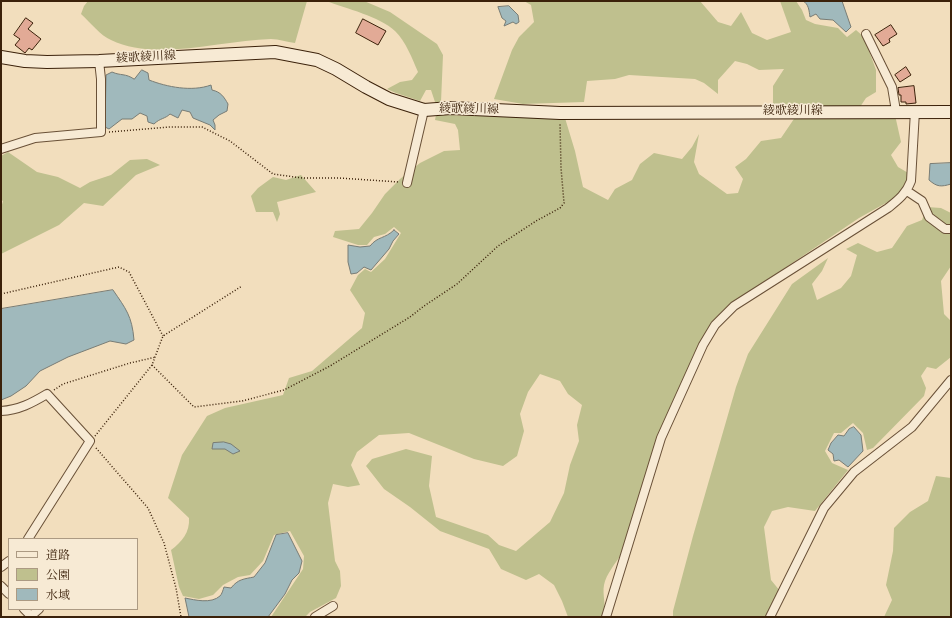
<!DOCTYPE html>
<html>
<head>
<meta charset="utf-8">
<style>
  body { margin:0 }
  #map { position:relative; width:952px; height:618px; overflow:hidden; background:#f2debd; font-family:"IM FELL DW Pica","Noto Serif JP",serif }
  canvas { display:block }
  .frame { position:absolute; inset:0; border:2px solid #3b210a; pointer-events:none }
  .legend { position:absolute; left:8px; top:538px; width:130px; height:72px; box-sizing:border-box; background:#f7ead4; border:1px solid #ac9a83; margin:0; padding:5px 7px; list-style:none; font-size:12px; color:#3b210a }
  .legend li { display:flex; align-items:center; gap:8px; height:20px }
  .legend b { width:20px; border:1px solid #ac9a83 }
</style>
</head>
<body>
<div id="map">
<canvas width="952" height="618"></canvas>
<div class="frame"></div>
<ul class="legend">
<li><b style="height:5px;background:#f7ead4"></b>道路</li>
<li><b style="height:11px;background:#bfc08e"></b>公園</li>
<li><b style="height:11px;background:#a0b9bc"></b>水域</li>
</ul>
</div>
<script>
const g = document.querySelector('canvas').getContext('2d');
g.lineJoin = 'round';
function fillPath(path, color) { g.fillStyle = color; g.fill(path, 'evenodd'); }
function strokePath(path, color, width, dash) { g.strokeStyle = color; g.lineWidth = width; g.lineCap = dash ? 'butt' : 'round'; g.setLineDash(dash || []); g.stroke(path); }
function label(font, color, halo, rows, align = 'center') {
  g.font = font + ' "IM FELL DW Pica","Noto Serif JP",serif'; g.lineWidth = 3; g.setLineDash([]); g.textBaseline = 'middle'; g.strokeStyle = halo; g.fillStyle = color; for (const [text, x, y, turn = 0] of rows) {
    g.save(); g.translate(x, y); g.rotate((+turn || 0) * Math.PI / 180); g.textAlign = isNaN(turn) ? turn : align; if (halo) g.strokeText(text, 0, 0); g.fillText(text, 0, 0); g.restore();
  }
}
fillPath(new Path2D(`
  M88,1H307L295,43C287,42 279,39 271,39C223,40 155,62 111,40C101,36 90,22 81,14L84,6Z
  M326,1H364L390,12L437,44L443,55L441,102H435L431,90H426L420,101L396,93L387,89L400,82L412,80L418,72C412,58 406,42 395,31C381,17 345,8 326,1Z
  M524,1H700L718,22L731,26L741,12L752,33L767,40L791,32L780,1H796L802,10L806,20L815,24L838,28L847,37L856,30L864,37L876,70V92L866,98L860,107L773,105V86L784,69L759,70L747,64L735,61L718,80V94L704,83L695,79L629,75L615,79L587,81L584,102L523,104L494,99L512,50L519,37L534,22L531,5Z
  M436,115L565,118L575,151L583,187L608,200L615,189L632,180L640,164L654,153L682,159L692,147L699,134L694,162L699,174L727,194L738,193L743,179L735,167L746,159L761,141L781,138L796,116L895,115L901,142L891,155L898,167L910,174L904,189L893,199L859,218L730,305L712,322L699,344L622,553C616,563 606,574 604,585C602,595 607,607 603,617H568L562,601L554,585L539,574L526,580L501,569L489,549L440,531L410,507L384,489L366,466L372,459L406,449L432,456L429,486L436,517L488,535L499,545L516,551L550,522L564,493L570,465L579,441L577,425L582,405L568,394L560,381L540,374L528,392L520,414L524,431L517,456L503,466L474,459L409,433L379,435L357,452L351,465L360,485L348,487L333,484L328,503L335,561L340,571L341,586L336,598L310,612L305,617H271L303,569L304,556L290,531L274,535L263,561L250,575L238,577L223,585L213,595L199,599L183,596L179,587L171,550C182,542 190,532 189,518L168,498L182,455L207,416L225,408L283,395L289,378L312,371L362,328L365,313L350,290L358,275L365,269L371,272L385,259L401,233L394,227L385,234L374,237L367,245H358L333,237L335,231L359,229L372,213L385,194L400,179L420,163L444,151L460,150L458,130L455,124L435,120Z
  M8,152L37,172L58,177L80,188L90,182L111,175L130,160L147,159L160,165L136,175L103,206L84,203L59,225L1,254V208L3,201L1,200V156Z
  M301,175L316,192L277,202L280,214L277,222L273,212H256L251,196L258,188L273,177L286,180Z
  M927,207L941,208L951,213V266L941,281L944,314L951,321V357L936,369L927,367L921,376L926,388L924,396L873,448L867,450L863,433L853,423L841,433H834L825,451L832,463L848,470L815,511L788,507L772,511L764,527L771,580L780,591L767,617H673V611L693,536L736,387L748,354L792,284L828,258L822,271L812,284L817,300L841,288L851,276L857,255L846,249L858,243L877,252L892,248L907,226L922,220Z
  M936,476L951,478V617H884L892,600L886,585L893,551L894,528L910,512L928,501Z`), '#bfc08e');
const water = new Path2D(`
  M803,1H842L851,27L846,32L833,20L820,19L816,14L810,17C809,11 809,4 803,1Z
  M509,6L518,15L519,22L516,24L513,22L504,26L506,21L502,18L498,7Z
  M142,70L148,73L149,80C167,87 192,92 211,85L212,90C221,92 224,97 228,104L227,111L219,115L213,120L215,125V130L210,125L193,118L190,112L182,110L178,118L170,114C165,119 160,118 154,124L148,122L147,116L140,113L132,119H122L109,129L105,127L106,75L112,72C121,76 125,73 134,79Z
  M951,163V184C941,187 937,187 929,180L930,164Z
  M394,230L399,234L393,241L389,249L371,270L364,267L357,273L351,274L348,262V245L360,247L370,246C378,236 385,239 394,230Z
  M113,290C126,309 132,316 134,340L126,344L110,341L68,357L40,371L26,386L11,396L1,400V309Z
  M854,427L861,435L863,451L848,467L839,460L834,461L833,454L828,450L831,443L838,435L844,436L849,429Z
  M224,442L231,444L240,451L233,454L225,449H212L213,443Z
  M288,533L302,561L299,573L292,580L285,594L268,617H189L185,598C195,600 211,604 220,596C222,594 223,590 224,587L231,588C238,579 244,579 254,577L265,563L276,535Z`);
fillPath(water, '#a0b9bc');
strokePath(water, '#787c75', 1);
const building = new Path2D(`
  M26,18L33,23L28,29L41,39L32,50L29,48L25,53L15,45L20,39L14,35Z
  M363,19L386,31L378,45L356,33Z
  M891,25L897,34L889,39L890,42L883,46L875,35Z
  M906,67L911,75L900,82L895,75Z
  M914,86L916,103L906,104V102H901V95H899L898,88Z`);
fillPath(building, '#e2aa96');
strokePath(building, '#3b210a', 1);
const minor = new Path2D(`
  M866,34L892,87L896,111
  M1,149L35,138L101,132V79L99,61
  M407,183L424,110
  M907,191L922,201L929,217L945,229H951
  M1,411C19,410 32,403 47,394L90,441L28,539
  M1,567L9,561
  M1,586L9,594
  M24,609L31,616L39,609
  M315,617L333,606
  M606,617L661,438L703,345L715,325L734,306L888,208C898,200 906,194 911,181L915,111
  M770,617L824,508L854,472L912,427L951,380`);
const secondary = new Path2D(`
  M1,57L25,61L47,62L99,61L275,52L317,60L336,69L366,87L389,99L424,110L451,108L560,113L951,112`);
strokePath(minor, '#695037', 10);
strokePath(secondary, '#3b210a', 14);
strokePath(new Path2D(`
  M109,132L170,127H202L230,141L273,174L302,178H339L399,182
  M1,294L119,267L129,272L163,336
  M152,365L194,407L242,401L284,390L330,366L410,317L424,306L457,284L498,246L536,221L560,208L564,203L561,168L560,123
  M54,390L63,384L130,363L156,357
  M95,436L152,365L163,336L242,286
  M96,448L148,508L164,543L176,588L181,617`), '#3b210a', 1.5, [1, 2]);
strokePath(minor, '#f7ead4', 8);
strokePath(secondary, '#f7ead4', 12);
label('12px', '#3b210a', '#f7ead4', [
  ["綾歌綾川線",146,58,-3],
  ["綾歌綾川線",469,110,1],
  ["綾歌綾川線",793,112]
]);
</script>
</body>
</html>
